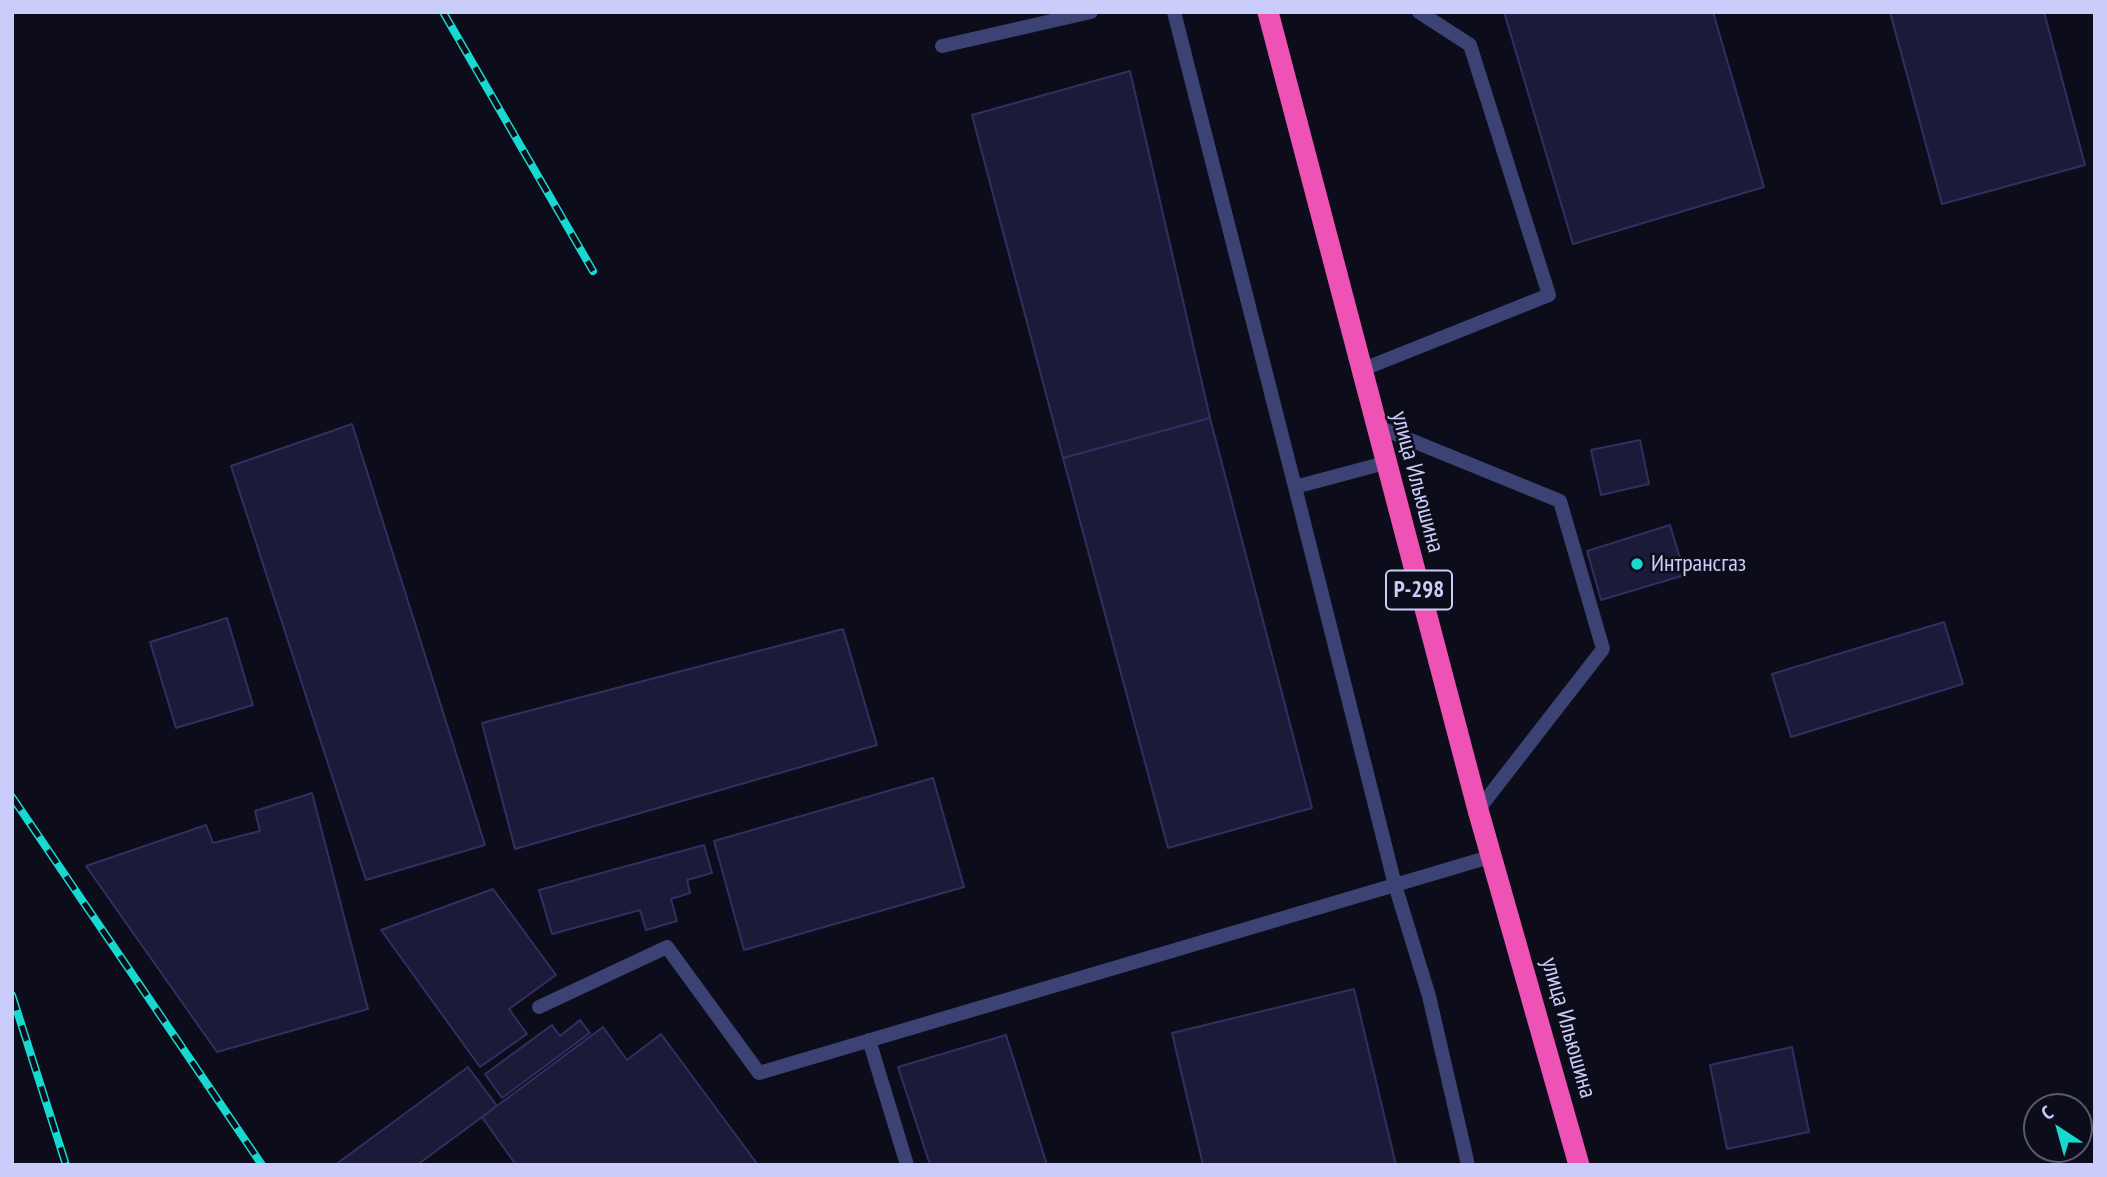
<!DOCTYPE html>
<html>
<head>
<meta charset="utf-8">
<style>
  body { margin:0 }
  #map { position:relative; width:2107px; height:1177px; overflow:hidden; background:#0d0c1a; font-family:"PT Sans Narrow",sans-serif }
  canvas { display:block }
  .frame { position:absolute; inset:0; border:14px solid #caccf9; pointer-events:none }
  .north { position:absolute; left:2023px; top:1093px; width:70px; height:70px; box-sizing:border-box; background:#0d0c1a; border:2px solid #595973; border-radius:50%; rotate:324deg; font-size:19px; font-weight:700; line-height:28px; text-align:center; color:#caccf9 }
  .north::after { content:''; display:block; margin:auto; width:24px; height:32px; background:#17d9cf; clip-path:polygon(50% 0,100% 100%,50% 72%,0 100%) }
</style>
</head>
<body>
<div id="map">
<canvas width="2107" height="1177"></canvas>
<div class="frame"></div>
<div class="north">С</div>
</div>
<script>
const g = document.querySelector('canvas').getContext('2d');
g.lineJoin = 'round';
function fillPath(path, color) { g.fillStyle = color; g.fill(path, 'evenodd'); }
function strokePath(path, color, width, dash) { g.strokeStyle = color; g.lineWidth = width; g.lineCap = dash ? 'butt' : 'round'; g.setLineDash(dash || []); g.stroke(path); }
function label(font, color, halo, rows, align = 'center') {
  g.font = font + ' "PT Sans Narrow",sans-serif'; g.lineWidth = 5; g.setLineDash([]); g.textBaseline = 'middle'; g.strokeStyle = halo; g.fillStyle = color; for (const [text, x, y, turn = 0] of rows) {
    g.save(); g.translate(x, y); g.rotate((+turn || 0) * Math.PI / 180); g.textAlign = isNaN(turn) ? turn : align; if (halo) g.strokeText(text, 0, 0); g.fillText(text, 0, 0); g.restore();
  }
}
const building = new Path2D(`
  M1504,12H1713L1764,187L1573,244Z
  M1890,12H2044L2085,165L1942,204Z
  M1130,71L1210,418L1063,458L972,115Z
  M1210,418L1312,808L1168,848L1063,458Z
  M352,424L485,845L366,880L231,466Z
  M1640,440L1649,484L1601,495L1591,450Z
  M1670,525L1685,575L1601,600L1587,551Z
  M227,618L253,705L176,728L150,642Z
  M1944,622L1963,684L1791,737L1772,674Z
  M843,629L877,745L515,849L482,723Z
  M933,778L964,887L744,950L714,841Z
  M312,793L368,1009L217,1052L86,866L206,825L213,843L260,831L255,811Z
  M704,845L712,873L687,880L690,893L671,899L677,921L646,930L640,910L552,934L539,890Z
  M493,889L556,975L509,1009L527,1034L480,1067L381,930Z
  M1354,989L1396,1165H1203L1172,1033Z
  M580,1020L590,1033L502,1098L485,1074L552,1025L560,1036Z
  M603,1027L627,1060L661,1034L758,1165H516L482,1117Z
  M1006,1035L1047,1165H930L898,1067Z
  M1792,1047L1809,1132L1727,1149L1710,1065Z
  M468,1067L497,1106L417,1165H335Z`);
fillPath(building, '#1c1a39');
strokePath(building, '#312f62', 2);
strokePath(new Path2D(`
  M1174,12L1295,487
  M942,46L1091,12
  M1361,370L1549,295L1470,45L1419,12
  M1376,426L1560,501L1603,649L1478,810
  M1385,463L1295,487L1395,885L1429,996L1468,1165
  M539,1007L667,947L759,1073L1493,856
  M869,1040L907,1165`), '#3c4274', 14);
strokePath(new Path2D(`
  M1268,12L1478,810L1579,1165`), '#ed52b4', 21);
const rail = new Path2D(`
  M443,12L593,271
  M12,797L262,1165
  M12,995L66,1165`);
strokePath(rail, '#17d9cf', 8);
strokePath(rail, '#0d0c1a', 5, [16]);
for (const [x, y, r, color] of [
  [1637,564,7,"#17d9cf"]
]) { const dot = new Path2D(); dot.arc(x, y, r, 0, 2 * Math.PI); g.fillStyle = color; g.fill(dot); strokePath(dot, '#0d0c1a', 2.5); }
for (const [x, y, w] of [
  [1419,590,66]
]) { const box = new Path2D(); box.roundRect(x - w / 2, y - 19.5, w, 39, 5); g.fillStyle = '#0d0c1a'; g.fill(box); strokePath(box, '#caccf9', 2); }
label('bold 23px', '#caccf9', null, [
  ["Р-298",1419,590]
]);
label('24px', '#caccf9', '#0d0c1a', [
  ["улица Ильюшина",1417,482,75],
  ["улица Ильюшина",1568,1028,74]
]);
label('24px', '#caccf9', '#0d0c1a', [
  ["Интрансгаз",1651,564]
], 'left');
</script>
</body>
</html>
